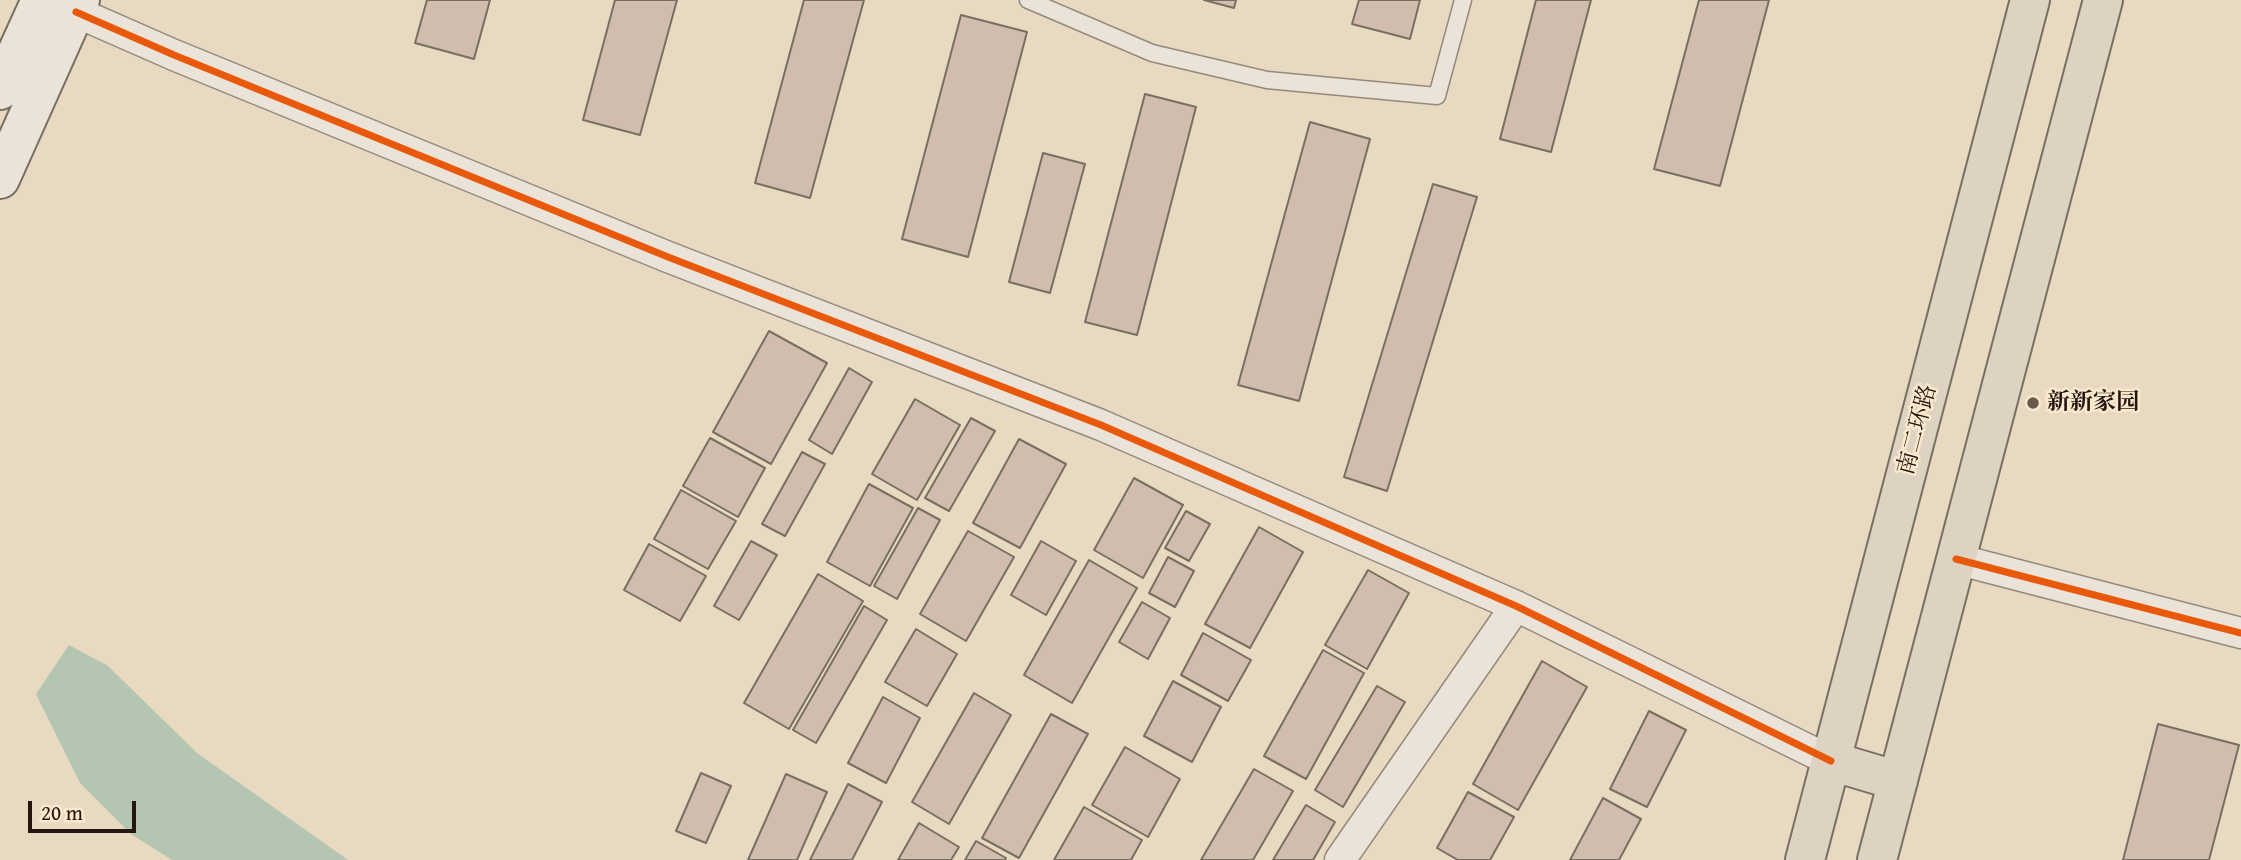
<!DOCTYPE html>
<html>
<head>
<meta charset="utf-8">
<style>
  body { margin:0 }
  #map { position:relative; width:2241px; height:860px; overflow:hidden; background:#e8d9c1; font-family:"Gentium Book Plus",serif }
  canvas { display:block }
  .scale { position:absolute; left:28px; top:801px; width:108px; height:32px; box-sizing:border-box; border:4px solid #241610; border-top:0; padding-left:9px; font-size:21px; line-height:24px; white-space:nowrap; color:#241610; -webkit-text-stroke:5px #fae9cd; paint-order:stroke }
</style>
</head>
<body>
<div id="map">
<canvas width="2241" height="860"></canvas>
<div class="scale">20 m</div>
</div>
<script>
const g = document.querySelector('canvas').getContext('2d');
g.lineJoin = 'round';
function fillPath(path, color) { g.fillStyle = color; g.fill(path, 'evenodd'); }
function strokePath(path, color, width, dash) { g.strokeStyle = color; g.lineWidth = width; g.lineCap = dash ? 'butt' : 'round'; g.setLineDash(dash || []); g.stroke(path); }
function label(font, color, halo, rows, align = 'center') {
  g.font = font + ' "Gentium Book Plus","Noto Serif SC",serif'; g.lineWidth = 5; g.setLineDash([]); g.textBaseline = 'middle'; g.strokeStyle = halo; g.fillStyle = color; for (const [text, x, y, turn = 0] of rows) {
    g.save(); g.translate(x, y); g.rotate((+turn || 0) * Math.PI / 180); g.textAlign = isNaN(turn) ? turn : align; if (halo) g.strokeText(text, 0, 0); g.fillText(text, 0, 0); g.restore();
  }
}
fillPath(new Path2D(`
  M69,645L108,666L197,753L348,860H172L131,834L80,783L36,694Z`), '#b4c5b1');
const building = new Path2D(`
  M427,0H490L474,59L415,43Z
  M615,0H677L640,135L583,120Z
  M804,0H864L810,198L755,183Z
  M1204,0H1236L1234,8Z
  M1359,0H1420L1410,39L1352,24Z
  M1536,0H1591L1551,152L1500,139Z
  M1699,0H1769L1720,186L1654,169Z
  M961,15L1027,32L968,257L902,239Z
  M1145,94L1196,107L1137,335L1085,322Z
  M1310,122L1370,139L1299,401L1238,385Z
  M1043,153L1085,164L1050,293L1009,282Z
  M1433,184L1477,197L1387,491L1344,477Z
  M769,331L827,363L771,464L713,432Z
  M849,368L872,382L832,454L809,440Z
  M915,399L960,425L917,500L872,474Z
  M971,418L995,431L949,511L925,498Z
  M710,438L765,468L738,517L683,486Z
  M1019,439L1066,464L1020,548L973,523Z
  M802,452L825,464L785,536L762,524Z
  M1134,478L1183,505L1143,578L1094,550Z
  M869,484L913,508L870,586L827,562Z
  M681,490L736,521L708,569L654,539Z
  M918,508L940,520L897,599L874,586Z
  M1186,511L1210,524L1189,561L1165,548Z
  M1259,527L1303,552L1250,648L1205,624Z
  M968,531L1014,557L966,641L920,614Z
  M751,541L777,555L739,620L714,606Z
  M1041,541L1076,561L1046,615L1011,595Z
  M649,544L706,576L680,621L624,590Z
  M1168,557L1194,571L1175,607L1149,593Z
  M1089,560L1137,588L1072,703L1024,675Z
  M1368,570L1409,593L1367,669L1325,645Z
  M818,574L863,601L789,729L744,703Z
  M1142,602L1170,618L1148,659L1119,642Z
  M864,606L887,620L816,743L793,730Z
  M916,629L957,654L927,706L885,682Z
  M1203,633L1251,660L1228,701L1181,675Z
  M1323,650L1364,673L1306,779L1264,756Z
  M1542,661L1587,687L1518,810L1473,784Z
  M1173,681L1221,707L1192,762L1144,736Z
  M1377,686L1405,702L1343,807L1315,790Z
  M974,693L1011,715L949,824L912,802Z
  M883,697L920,718L886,783L848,763Z
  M1649,711L1686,730L1647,807L1610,789Z
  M1051,714L1088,734L1019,858L982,838Z
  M2158,724L2239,745L2209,860H2123Z
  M1125,747L1180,779L1148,837L1092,805Z
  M1254,769L1293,791L1253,860H1201Z
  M701,773L731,786L706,843L676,831Z
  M786,774L827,792L797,860H748Z
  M848,784L882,802L852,860H810Z
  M1468,792L1514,817L1490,860H1458L1437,848Z
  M1603,798L1641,819L1619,860H1570Z
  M1306,805L1335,822L1313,860H1273Z
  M1084,807L1142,840L1131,860H1054Z
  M919,823L959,847L951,860H898Z
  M976,841L1006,858L1005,860H965Z`);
fillPath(building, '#d1bdad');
strokePath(building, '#786f63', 2);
const lane = new Path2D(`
  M1028,0L1152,53L1267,80L1437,96L1463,0`);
const street = new Path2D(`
  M76,12L174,55L668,257L1101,425L1516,606L1831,761
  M1956,559L2241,633
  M1340,860L1516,606`);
const secondary = new Path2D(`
  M0,90L41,0
  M0,179L80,0`);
const primary = new Path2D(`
  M1831,761L1898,781
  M1805,860L2030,0
  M1877,860L2103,0`);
strokePath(lane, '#93897c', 19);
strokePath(street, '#93897c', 33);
strokePath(secondary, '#786f63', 42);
strokePath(primary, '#786f63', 42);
strokePath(lane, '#ebe3d8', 16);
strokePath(street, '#ebe3d8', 30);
strokePath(secondary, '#ebe3d8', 38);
strokePath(primary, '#ded3c3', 38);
strokePath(new Path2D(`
  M76,12L174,55L668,257L1101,425L1516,606L1831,761
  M1956,559L2241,633`), '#e8590c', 7);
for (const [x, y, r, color] of [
  [2033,403,7,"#695a4e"]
]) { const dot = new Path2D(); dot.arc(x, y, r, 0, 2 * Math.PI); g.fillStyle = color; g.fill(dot); strokePath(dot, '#fae9cd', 2.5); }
label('bold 23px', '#241610', '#fae9cd', [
  ["新新家园",2047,403]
], 'left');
label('23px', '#241610', '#fae9cd', [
  ["南二环路",1918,430,-75]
]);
</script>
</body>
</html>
